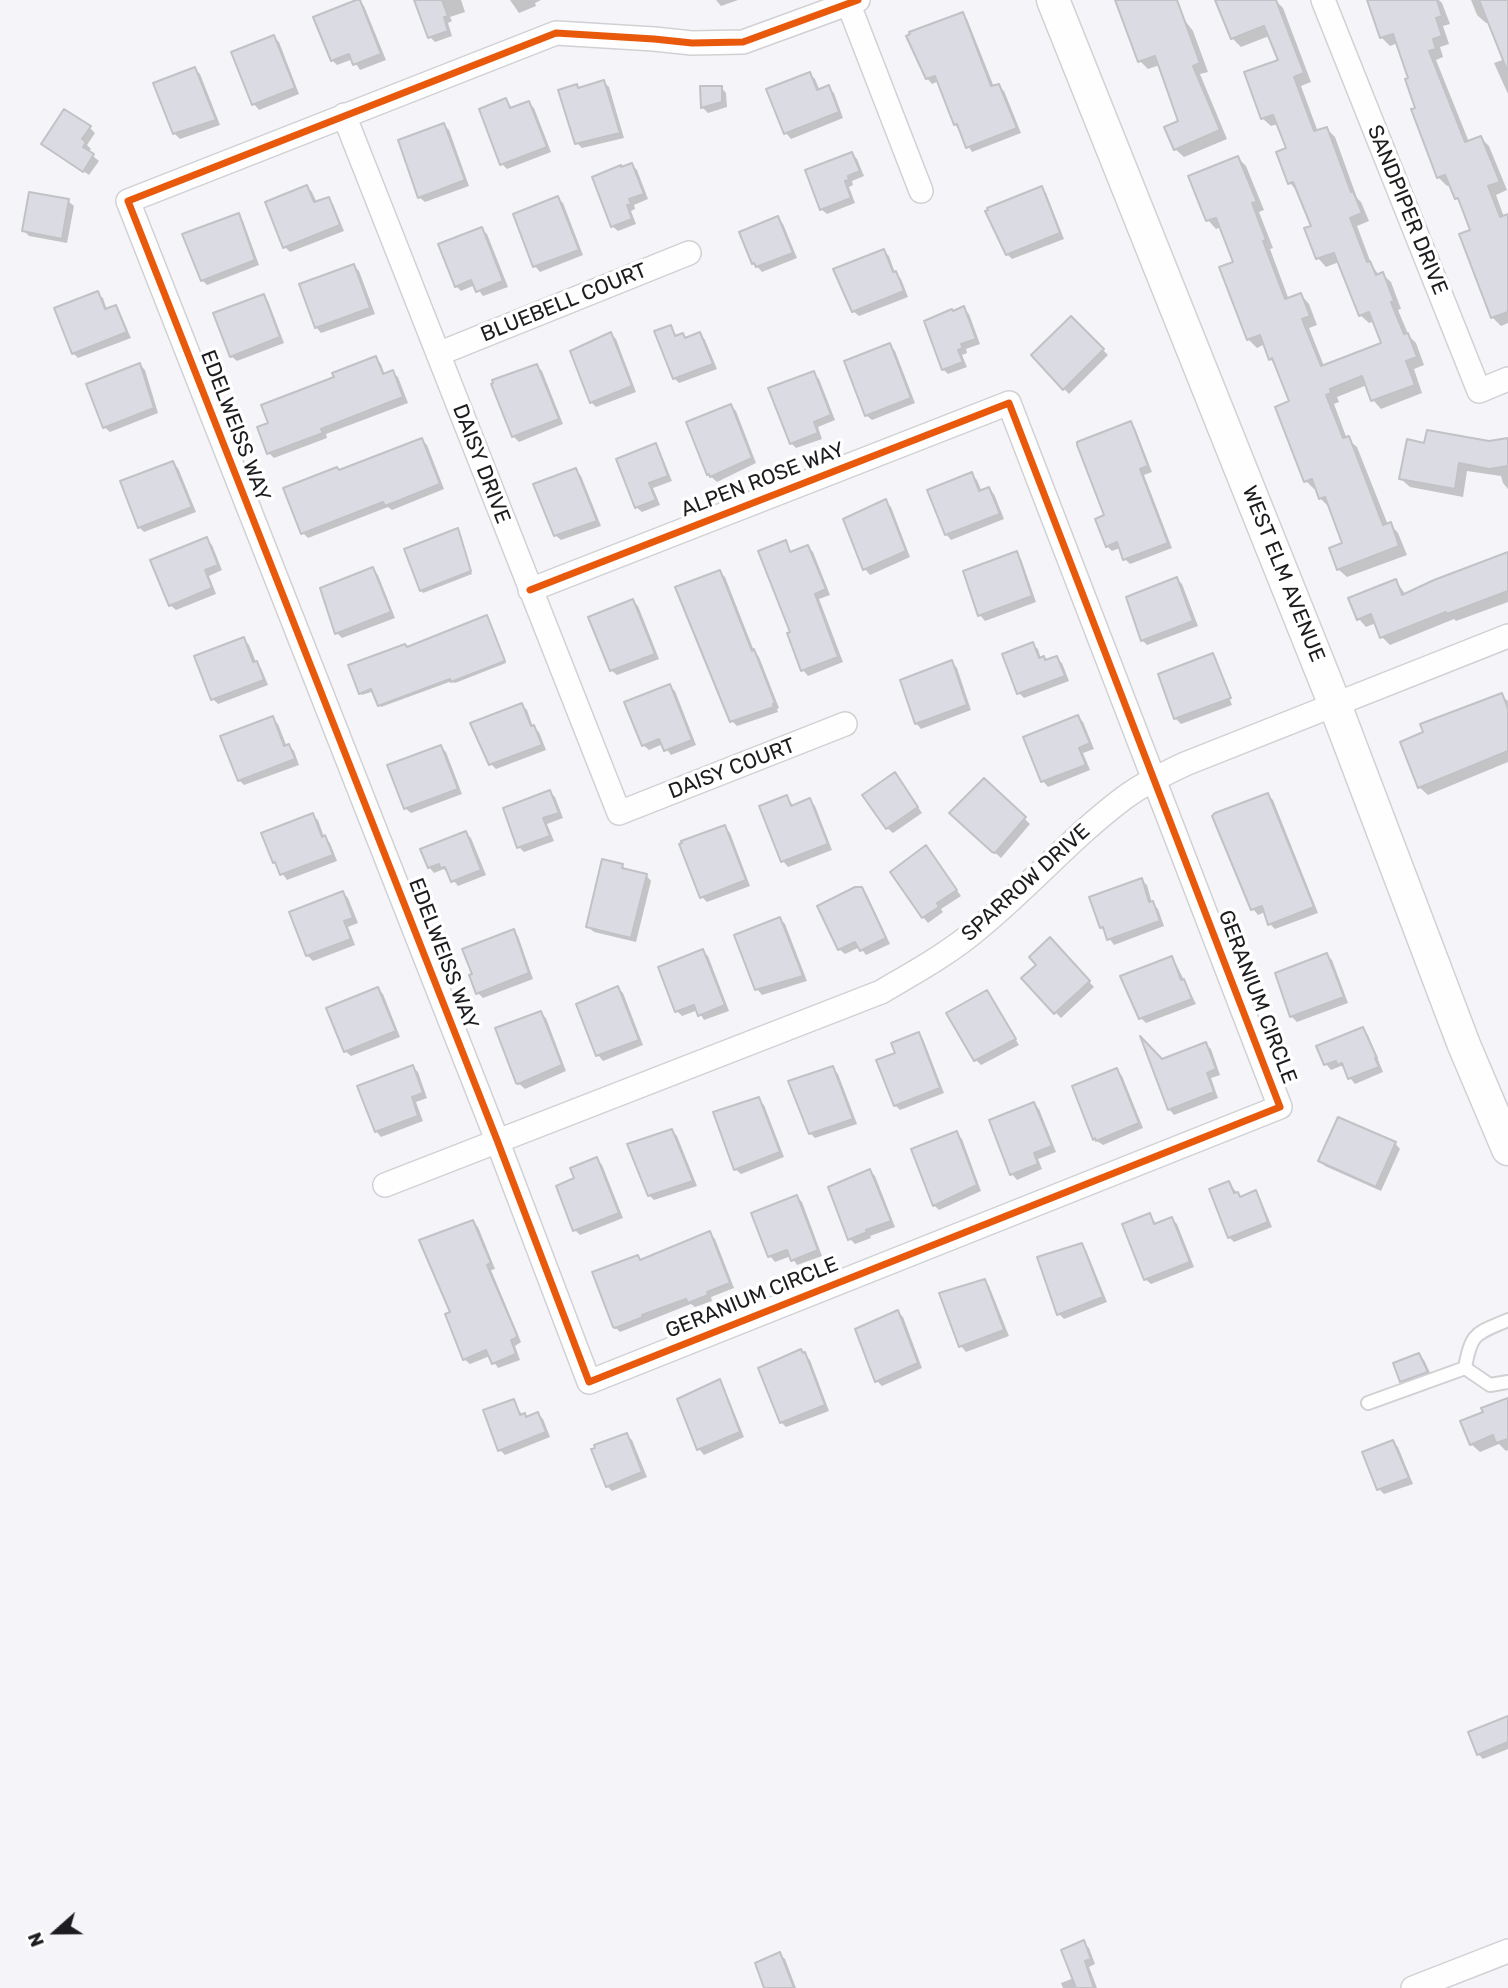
<!DOCTYPE html>
<html>
<head>
<meta charset="utf-8">
<style>
  body { margin:0 }
  #map { position:relative; width:1508px; height:1988px; overflow:hidden; background:#f5f5f9; font-family:Rubik,sans-serif }
  canvas { display:block }
  .north { position:absolute; left:21px; top:1897px; width:70px; height:70px; -webkit-text-stroke:5px #fff; paint-order:stroke; rotate:249deg; font-size:19px; font-weight:700; line-height:28px; text-align:center; color:#1d1d20 }
  .north::after { content:''; display:block; margin:auto; width:24px; height:32px; background:#1d1d20; clip-path:polygon(50% 0,100% 100%,50% 72%,0 100%) }
</style>
</head>
<body>
<div id="map">
<canvas width="1508" height="1988"></canvas>
<div class="north">N</div>
</div>
<script>
const g = document.querySelector('canvas').getContext('2d');
g.lineJoin = 'round';
function fillPath(path, color) { g.fillStyle = color; g.fill(path, 'evenodd'); }
function strokePath(path, color, width, dash) { g.strokeStyle = color; g.lineWidth = width; g.lineCap = dash ? 'butt' : 'round'; g.setLineDash(dash || []); g.stroke(path); }
function label(font, color, halo, rows, align = 'center') {
  g.font = font + ' Rubik,sans-serif'; g.lineWidth = 7; g.setLineDash([]); g.textBaseline = 'middle'; g.strokeStyle = halo; g.fillStyle = color; for (const [text, x, y, turn = 0] of rows) {
    g.save(); g.translate(x, y); g.rotate((+turn || 0) * Math.PI / 180); g.textAlign = isNaN(turn) ? turn : align; if (halo) g.strokeText(text, 0, 0); g.fillText(text, 0, 0); g.restore();
  }
}
fillPath(new Path2D(`
  M416,0H461L465,12L450,17L452,21L448,23L452,36L435,42L430,37Z
  M510,0H541L535,3L536,6L519,13Z
  M716,0H738L721,6Z
  M1117,0H1169L1193,31L1208,72L1200,74L1227,139L1184,157L1175,149L1181,122L1160,65L1148,69L1140,61Z
  M1217,0H1275L1283,8L1311,82L1301,86L1318,132L1327,129L1335,137L1357,198L1361,202L1369,221L1357,226L1372,266L1379,275L1382,274L1391,282L1401,309L1398,310L1409,336L1416,343L1424,365L1414,369L1422,393L1381,409L1373,400L1367,385L1337,397L1339,402L1334,404L1347,439L1357,447L1388,525L1390,524L1398,533L1407,555L1347,577L1338,569L1344,544L1329,507L1321,499L1317,488L1314,489L1306,481L1291,402L1276,365L1270,359L1265,344L1257,348L1248,339L1235,263L1221,227L1216,229L1208,220L1238,158L1246,166L1264,210L1259,212L1273,248L1270,249L1289,300L1301,295L1309,304L1317,325L1309,328L1324,366L1383,344L1375,321L1369,323L1360,315L1339,262L1326,267L1318,258L1313,227L1298,192L1290,183L1288,149L1278,124L1271,126L1262,118L1280,61L1269,36L1241,47L1232,38Z
  M1367,0H1439L1442,3L1450,24L1443,26L1449,44L1440,47L1443,57L1436,60L1469,142L1481,138L1489,146L1507,190L1496,195L1504,217L1508,216V323L1501,326L1492,317L1472,231L1462,204L1457,198L1451,184L1447,186L1438,177L1398,43L1390,46L1382,38Z
  M1471,0H1508V94L1494,63L1505,59L1490,22L1486,23L1477,15Z
  M359,1L364,6L386,60L360,70L353,59L337,65L332,60Z
  M962,14L967,19L994,87L998,86L1004,91L1021,133L972,152L955,124L939,81L932,84L927,78L909,37Z
  M273,37L279,42L299,94L259,110L254,104Z
  M195,69L200,74L220,125L180,139L174,133Z
  M810,74L815,79L820,91L828,87L834,93L843,118L791,139L786,133Z
  M604,82L609,87L624,138L582,148L577,143V86L580,89Z
  M721,87L726,93L727,107L708,113L703,108L702,88Z
  M506,100L513,109L529,103L534,108L551,152L507,169L502,164Z
  M444,125L449,130L469,186L425,202L419,197Z
  M90,128L95,133L87,145L91,149L88,152L99,161L89,175L49,148Z
  M852,154L857,159L864,176L852,181L853,185L849,187L855,203L827,214L821,209Z
  M632,165L637,170L648,199L634,205L635,209L631,211L636,224L618,231L612,226Z
  M307,187L312,192L317,203L328,199L333,204L344,231L290,252L285,247Z
  M1041,188L1046,193L1064,239L1012,259L1007,254Z
  M558,198L563,203L583,255L540,272L535,266Z
  M68,201L74,206L67,243L29,236L24,231Z
  M238,215L243,221L259,265L207,285L202,280Z
  M777,218L783,224L797,258L762,272L754,263Z
  M481,229L487,234L508,287L483,296L475,285L461,291L456,286Z
  M884,251L889,256L895,273L901,279L908,297L859,316L853,311Z
  M354,266L359,271L375,314L321,333L316,327Z
  M97,293L103,298L107,310L115,307L120,313L131,338L78,358L73,353Z
  M263,296L268,301L284,343L237,361L231,356Z
  M963,308L969,314L980,344L966,349L967,353L962,355L967,367L948,374L943,369L953,312Z
  M1071,318L1108,355L1069,394L1033,355Z
  M670,327L678,337L686,340L700,334L705,340L717,369L679,383L674,378Z
  M611,334L616,339L636,392L596,407L591,402Z
  M890,345L895,351L915,403L872,420L866,415Z
  M376,358L381,364L385,375L392,372L398,377L408,403L326,434L327,438L274,458L269,453L270,424L336,378Z
  M140,365L145,370L158,413L110,432L104,427Z
  M536,366L542,371L563,424L519,442L514,437L493,385Z
  M813,373L819,379L835,420L818,427L822,439L796,448L791,443Z
  M731,406L736,411L756,463L717,482L708,474Z
  M1130,423L1135,428L1152,472L1144,475L1172,548L1130,564L1125,559L1120,548L1112,551L1107,546L1106,516Z
  M422,440L427,445L444,489L392,510L388,507L308,538L303,533L340,472Z
  M1508,440V489L1503,483L1501,476L1467,471L1463,497L1410,487L1401,479L1489,443Z
  M655,445L660,451L672,481L653,488L660,505L642,512L636,507Z
  M172,463L178,468L196,512L144,532L139,527Z
  M576,470L581,476L601,526L561,540L555,535Z
  M971,474L977,480L982,492L989,489L994,494L1004,519L951,540L946,534Z
  M885,501L891,507L910,557L870,575L865,569L846,520Z
  M457,530L472,574L423,593L421,590Z
  M206,539L212,545L222,570L209,576L216,594L176,610L170,605Z
  M785,542L792,553L808,547L813,552L830,595L819,599L843,662L808,676L803,670L789,634L792,633Z
  M1016,553L1021,559L1036,602L985,621L980,615L965,572Z
  M1508,554V602L1456,621L1454,619L1390,645L1382,637L1376,623L1366,627L1359,619L1396,581L1406,595Z
  M373,569L378,575L395,618L342,638L337,633Z
  M720,572L725,577L754,651L759,657L779,708L777,709L778,712L737,726L732,721Z
  M1177,579L1182,584L1198,626L1147,645L1142,640Z
  M633,601L638,606L659,659L617,675L611,670Z
  M487,617L506,663L455,683L452,681L381,707L374,691L362,695L360,693L408,648Z
  M244,639L249,645L256,662L261,668L268,685L218,704L213,699Z
  M1032,644L1038,649L1041,659L1047,661L1056,658L1062,663L1069,681L1024,698L1019,693Z
  M1213,655L1217,659H1214L1232,705L1181,724L1175,718Z
  M952,662L957,668L971,710L921,729L916,723Z
  M669,686L675,691L696,745L671,755L663,744L649,750L643,745Z
  M1501,695L1508,701V762L1428,795L1419,787Z
  M522,705L527,710L533,727L539,732L546,750L496,769L491,764Z
  M1078,717L1083,722L1094,749L1083,753L1090,770L1048,787L1043,781Z
  M272,718L278,724L287,747L289,746L294,751L299,765L244,785L239,780Z
  M441,747L446,752L462,794L411,813L405,808Z
  M900,780L922,813L893,833L887,828Z
  M984,780L1030,824L1001,858L952,813Z
  M550,792L555,797L563,818L547,824L554,841L524,852L519,847Z
  M1268,795L1273,800L1318,913L1275,929L1270,924L1265,912L1258,915L1253,909L1214,817Z
  M787,797L794,807L810,800L815,806L832,850L788,867L783,861L762,807Z
  M312,815L318,820L324,837L330,843L337,861L287,880L274,862Z
  M725,827L730,833L750,886L707,902L702,897Z
  M466,833L471,838L486,875L458,886L444,869L434,873L429,867Z
  M926,847L961,896L941,909L943,912L928,923L923,917Z
  M622,866L628,871L646,875L651,881L636,942L594,932L588,927Z
  M1141,880L1147,885L1152,903L1158,909L1164,926L1114,945L1101,927Z
  M861,889L867,895L890,944L866,955L860,947L845,954L839,949Z
  M343,893L348,898L358,923L348,927L355,945L313,961L308,956L291,913Z
  M780,919L785,924L807,981L762,995L757,989Z
  M513,931L518,936L533,979L483,998L478,993Z
  M1050,940L1094,987L1061,1018L1023,979L1038,965Z
  M703,951L708,956L729,1011L704,1020L698,1010L682,1016L677,1011Z
  M1327,955L1332,960L1348,1003L1297,1022L1292,1017L1277,974Z
  M1171,958L1176,964L1196,1004L1146,1023L1141,1018Z
  M618,988L623,993L643,1045L603,1061L598,1055Z
  M378,989L383,994L400,1037L351,1056L345,1051Z
  M987,993L1019,1045L981,1065L976,1060Z
  M540,1013L546,1018L566,1071L525,1089L517,1082Z
  M1363,1029L1368,1035L1383,1072L1355,1084L1350,1078L1346,1068L1341,1066L1331,1070L1326,1064Z
  M918,1034L923,1039L944,1093L900,1110L895,1105L897,1054Z
  M1205,1044L1211,1049L1220,1075L1211,1078L1218,1098L1174,1115L1169,1109L1161,1061Z
  M412,1067L418,1072L427,1098L416,1102L423,1121L381,1137L376,1131Z
  M833,1068L838,1074L857,1124L815,1138L810,1133Z
  M1117,1070L1122,1076L1143,1128L1103,1145L1094,1139Z
  M758,1099L764,1105L784,1157L741,1174L735,1169Z
  M1034,1104L1039,1109L1056,1152L1038,1159L1042,1169L1017,1180L1012,1174L991,1121Z
  M672,1131L677,1136L697,1186L654,1200L649,1195Z
  M956,1133L962,1139L981,1191L939,1210L934,1205Z
  M1395,1143L1400,1149L1381,1191L1325,1166L1320,1160Z
  M597,1159L602,1165L623,1218L580,1235L575,1230L576,1179Z
  M870,1171L875,1176L895,1227L870,1236L871,1238L855,1244L850,1239Z
  M1229,1183L1241,1198L1255,1193L1260,1198L1272,1227L1234,1242L1229,1237Z
  M797,1197L802,1202L822,1256L797,1265L791,1256L775,1262L770,1256L754,1214Z
  M1150,1215L1157,1225L1172,1219L1177,1224L1194,1267L1151,1284L1145,1279Z
  M473,1222L478,1227L495,1269L491,1270L521,1342L515,1346L520,1360L498,1368L490,1356L470,1364L464,1359L452,1313Z
  M710,1233L715,1239L734,1288L711,1297L712,1301L695,1307L691,1304L620,1332L614,1326L637,1257L642,1261Z
  M1081,1245L1086,1250L1107,1302L1064,1319L1059,1314Z
  M984,1281L989,1286L1009,1336L966,1352L961,1346Z
  M898,1312L903,1317L922,1368L882,1386L877,1381Z
  M801,1351L810,1360L829,1411L786,1427L781,1422Z
  M1419,1355L1424,1360L1432,1377L1407,1386L1401,1381Z
  M719,1382L724,1387L744,1437L704,1455L699,1449L679,1400Z
  M1508,1400V1450L1506,1451L1499,1444L1480,1452L1471,1444L1485,1413Z
  M513,1401L523,1416L528,1418L538,1414L543,1419L550,1437L505,1455L500,1450Z
  M626,1435L632,1440L647,1477L612,1491L607,1486Z
  M1393,1442L1398,1447L1413,1484L1384,1494L1379,1489Z
  M1508,1721V1749L1483,1759L1478,1754Z
  M1083,1942L1089,1948L1095,1964L1089,1967L1097,1988H1063L1061,1983L1074,1978Z
  M779,1954L785,1959L796,1988H766Z`), '#0003');
const building = new Path2D(`
  M356,0H360L381,54L353,65L349,54L331,61L313,17Z
  M414,0H442L448,16L444,17L448,31L428,38Z
  M1115,0H1177L1200,63L1193,66L1220,130L1174,150L1164,127L1178,121L1155,56L1138,62Z
  M1215,0H1276L1304,73L1294,77L1314,131L1327,127L1351,192L1353,191L1362,213L1350,218L1367,262L1370,261L1376,275L1383,272L1394,301L1391,302L1404,334L1408,333L1417,357L1406,361L1415,385L1371,401L1362,376L1330,389L1331,393L1326,395L1343,438L1349,436L1383,525L1391,522L1399,546L1337,570L1329,548L1342,543L1325,497L1319,499L1312,479L1304,482L1275,407L1289,401L1272,358L1269,360L1260,335L1247,340L1219,267L1233,262L1216,218L1206,221L1188,176L1238,156L1257,202L1252,203L1266,240L1263,241L1285,299L1301,293L1310,316L1302,319L1321,366L1381,343L1369,312L1359,316L1334,253L1316,259L1304,228L1311,226L1293,182L1288,184L1276,152L1286,148L1273,115L1261,119L1244,72L1278,60L1264,26L1231,39Z
  M1367,0H1437L1442,16L1436,18L1442,36L1433,39L1436,49L1429,51L1465,142L1481,136L1500,182L1488,186L1500,217L1508,214V312L1491,318L1459,234L1470,230L1458,198L1455,199L1445,175L1437,178L1411,109L1415,108L1405,79L1408,78L1393,34L1380,38Z
  M1479,0H1508V70H1507Z
  M963,12L991,86L999,84L1017,128L966,148L957,124L954,125L935,76L926,79L906,36L910,34L909,32Z
  M274,35L295,88L252,105L231,52Z
  M195,67L216,120L173,134L153,83Z
  M810,72L817,90L829,85L839,112L784,134L766,89Z
  M604,80L620,133L575,144L558,90L577,84L578,88Z
  M700,86H722V102L701,108Z
  M506,98L510,108L529,101L547,147L500,165L479,109Z
  M64,109L91,126L82,139L86,142L83,147L94,154L83,172L41,144Z
  M444,123L465,180L418,198L398,140Z
  M852,152L860,171L848,176L849,180L845,181L851,198L820,210L805,170Z
  M632,163L644,194L629,199L631,204L627,205L632,219L611,227L592,177L621,165V167Z
  M307,185L314,202L329,197L340,225L283,248L265,202Z
  M1042,186L1060,233L1006,255L985,211L988,210L987,208Z
  M29,192L69,199L62,239L22,231Z
  M558,196L579,250L533,267L513,214Z
  M239,213L255,260L201,281L182,234Z
  M778,216L793,253L756,267L754,263L752,264L739,232Z
  M482,227L503,281L476,292L471,280L455,287L438,244Z
  M884,249L893,272L896,271L904,291L852,312L833,269Z
  M354,264L370,308L315,328L299,284Z
  M98,291L105,309L116,305L127,332L72,354L54,308Z
  M264,294L280,337L230,357L213,313Z
  M964,306L976,339L961,344L963,348L958,350L963,362L942,370L924,321L952,309L953,311Z
  M1071,316L1104,349L1063,390L1031,355Z
  M671,325L675,336L683,333L685,338L700,332L713,364L673,379L654,331Z
  M611,332L632,386L590,403L570,351Z
  M890,343L911,398L865,416L844,361Z
  M376,356L383,374L393,370L403,397L321,429L323,433L267,454L257,427L268,423L261,405L334,377L332,373Z
  M140,363L154,408L103,428L86,384Z
  M537,364L559,419L512,437L491,384L493,383L492,380Z
  M814,371L831,415L814,422L818,433L790,444L768,388Z
  M731,404L752,458L710,477L709,474L707,475L686,422Z
  M1131,421L1148,466L1140,469L1168,543L1123,560L1117,542L1106,547L1095,519L1104,515L1077,445V442Z
  M1427,430L1489,441L1508,438V466L1489,469L1459,463L1455,489L1399,479L1407,439L1424,443Z
  M422,438L440,484L385,506L383,502L301,534L283,488L337,467L339,470Z
  M656,443L668,476L649,483L656,500L635,508L616,459Z
  M173,461L192,507L138,528L120,481Z
  M576,468L597,521L554,536L533,484Z
  M972,472L979,491L989,487L1000,514L945,535L927,490Z
  M886,499L906,551L863,570L843,519Z
  M458,528L471,571L420,591L404,549Z
  M207,537L218,565L205,570L212,588L169,606L150,560Z
  M786,540L790,552L808,545L826,589L815,594L838,657L801,671L787,633L790,632L758,551Z
  M1017,551L1032,596L978,616L963,571Z
  M1508,552V591L1447,614L1446,612L1380,638L1371,614L1357,620L1348,598L1396,579L1402,595L1434,580Z
  M373,567L391,612L335,634L320,588Z
  M720,570L752,651L754,649L775,703L773,704L774,707L730,722L675,587Z
  M1177,577L1193,621L1141,641L1126,597Z
  M633,599L655,654L610,671L588,617Z
  M487,615L505,661L451,682L450,679L378,706L371,689L359,694L348,665L405,644L407,647Z
  M244,637L253,662L257,661L264,680L211,700L194,656Z
  M1033,642L1039,658L1044,656L1045,660L1057,656L1065,676L1017,694L1002,654Z
  M1213,653L1231,698L1174,719L1158,674Z
  M952,660L967,705L915,724L900,680Z
  M670,684L692,740L664,751L659,739L642,746L624,702Z
  M1502,693L1508,709V751L1418,788L1400,742L1423,732L1420,724Z
  M522,703L531,726L534,725L542,745L489,765L470,723Z
  M1078,715L1090,743L1079,748L1086,765L1041,782L1023,737Z
  M273,716L284,746L289,744L295,759L238,781L220,736Z
  M441,745L458,789L404,809L387,765Z
  M895,772L918,807L886,829L862,795Z
  M984,778L1026,817L995,853L992,852L949,813Z
  M550,790L559,813L543,818L550,836L517,848L503,808Z
  M1268,793L1314,907L1268,925L1262,906L1251,910L1212,816L1215,813Z
  M787,795L791,806L810,798L828,844L781,862L759,806Z
  M313,813L322,837L325,835L333,855L280,875L275,862L273,863L261,833Z
  M725,825L746,880L700,898L679,844L682,843L681,841Z
  M466,831L481,870L451,882L445,867L440,868L439,864L428,868L420,849Z
  M926,845L957,890L937,903L939,907L922,918L890,872Z
  M602,859L623,864L622,868L647,874L631,938L586,927Z
  M1142,878L1149,902L1153,901L1160,921L1107,940L1103,927L1100,928L1089,897Z
  M855,887H862L886,938L860,951L855,942L838,950L817,906Z
  M343,891L353,918L344,921L351,939L306,956L289,912Z
  M780,917L803,976L755,990L734,935Z
  M514,929L529,973L476,994L469,975L472,974L462,949Z
  M1050,937L1090,981L1054,1014L1021,978L1036,965L1029,957Z
  M703,949L725,1005L698,1016L694,1005L675,1012L658,967Z
  M1327,953L1344,997L1290,1017L1275,973Z
  M1172,956L1181,980L1184,979L1192,999L1139,1019L1120,976Z
  M618,986L639,1040L596,1056L576,1004Z
  M378,987L396,1031L344,1052L326,1008Z
  M987,990L1016,1039L974,1061L946,1013Z
  M541,1011L562,1065L518,1084L516,1083L495,1028Z
  M1363,1027L1377,1058H1375L1379,1067L1348,1079L1342,1063L1337,1065L1336,1061L1324,1065L1316,1046Z
  M919,1032L940,1088L894,1106L876,1060L895,1053L891,1043Z
  M1140,1036L1162,1059L1206,1042L1216,1069L1207,1073L1214,1092L1168,1110Z
  M413,1065L423,1093L412,1097L418,1116L375,1132L357,1086Z
  M833,1066L853,1119L809,1134L788,1081Z
  M1117,1068L1139,1123L1096,1141L1095,1138L1093,1140L1072,1086Z
  M759,1097L780,1152L734,1170L713,1112Z
  M1034,1102L1052,1146L1034,1153L1038,1164L1010,1175L989,1120Z
  M1338,1117L1396,1142L1376,1187L1318,1161Z
  M672,1129L693,1181L648,1196L627,1144Z
  M957,1131L977,1185L933,1206L911,1149Z
  M597,1157L619,1213L573,1231L556,1186L574,1178L570,1168Z
  M870,1169L891,1221L866,1230L867,1232L848,1240L828,1187Z
  M1229,1181L1234,1193L1238,1192L1240,1197L1256,1190L1268,1222L1228,1238L1209,1189Z
  M797,1195L818,1250L791,1261L787,1250L768,1257L751,1213Z
  M1150,1213L1154,1224L1172,1217L1190,1262L1144,1280L1122,1224Z
  M473,1220L491,1263L487,1265L517,1335L516,1338L511,1340L516,1354L492,1364L486,1350L463,1360L445,1314L450,1312L419,1240Z
  M710,1231L730,1283L707,1292L708,1295L688,1303L686,1299L642,1315L643,1317L615,1328L613,1327L592,1272L638,1255L640,1260Z
  M1082,1243L1103,1297L1057,1315L1037,1257Z
  M985,1279L1004,1330L959,1347L939,1293Z
  M898,1310L918,1363L875,1382L855,1329Z
  M801,1349L803,1353L805,1352L825,1405L780,1423L758,1368Z
  M1419,1353L1428,1372L1400,1382L1393,1363Z
  M720,1379L740,1432L697,1450L677,1399Z
  M1508,1398V1439L1496,1443L1493,1435L1470,1445L1460,1421L1483,1412L1481,1408Z
  M514,1399L520,1415L525,1413L526,1417L538,1412L546,1432L498,1451L483,1410Z
  M627,1433L642,1472L606,1487L591,1449L595,1448L594,1445Z
  M1393,1440L1409,1478L1377,1490L1362,1452Z
  M1508,1716V1742L1477,1755L1468,1732Z
  M1084,1940L1091,1959L1085,1961L1094,1988H1076L1061,1950Z
  M780,1952L794,1988H764L755,1963Z`);
fillPath(building, '#dbdbe3');
strokePath(building, '#c1c2c5', 2);
const lane = new Path2D(`
  M1465,1368L1490,1385L1508,1382
  M1368,1403L1465,1368C1471,1332 1476,1334 1508,1320`);
const street = new Path2D(`
  M847,0L921,191
  M1323,0L1479,391L1508,379
  M344,115L619,813L845,724
  M438,354L689,253
  M530,590L1009,403L1280,1107L589,1382L497,1140L128,201L556,33L654,39L692,43L743,42L858,0
  M385,1185L881,992C915,972 950,953 980,927C1030,886 1072,837 1124,798C1143,784 1164,774 1185,764L1508,636
  M1413,1988L1508,1951`);
const secondary = new Path2D(`
  M1053,0L1335,705L1464,1045L1508,1149`);
strokePath(lane, '#d1d1d4', 16);
strokePath(street, '#d1d1d4', 26);
strokePath(secondary, '#d1d1d4', 35);
strokePath(lane, '#fefefe', 12);
strokePath(street, '#fefefe', 23);
strokePath(secondary, '#fefefe', 32);
strokePath(new Path2D(`
  M530,590L1009,403L1280,1107L589,1382L497,1140L128,201L556,33L654,39L692,43L743,42L858,0`), '#e8590c', 7);
label('21px', '#1d1d20', '#fff', [
  ["SANDPIPER DRIVE",1407,210,68],
  ["BLUEBELL COURT",564,303,-22],
  ["EDELWEISS WAY",235,426,69],
  ["DAISY DRIVE",481,464,69],
  ["ALPEN ROSE WAY",763,480,-21],
  ["WEST ELM AVENUE",1283,574,68],
  ["DAISY COURT",732,769,-21],
  ["SPARROW DRIVE",1026,883,-42],
  ["EDELWEISS WAY",443,954,69],
  ["GERANIUM CIRCLE",1257,997,69],
  ["GERANIUM CIRCLE",752,1298,-22]
]);
</script>
</body>
</html>
